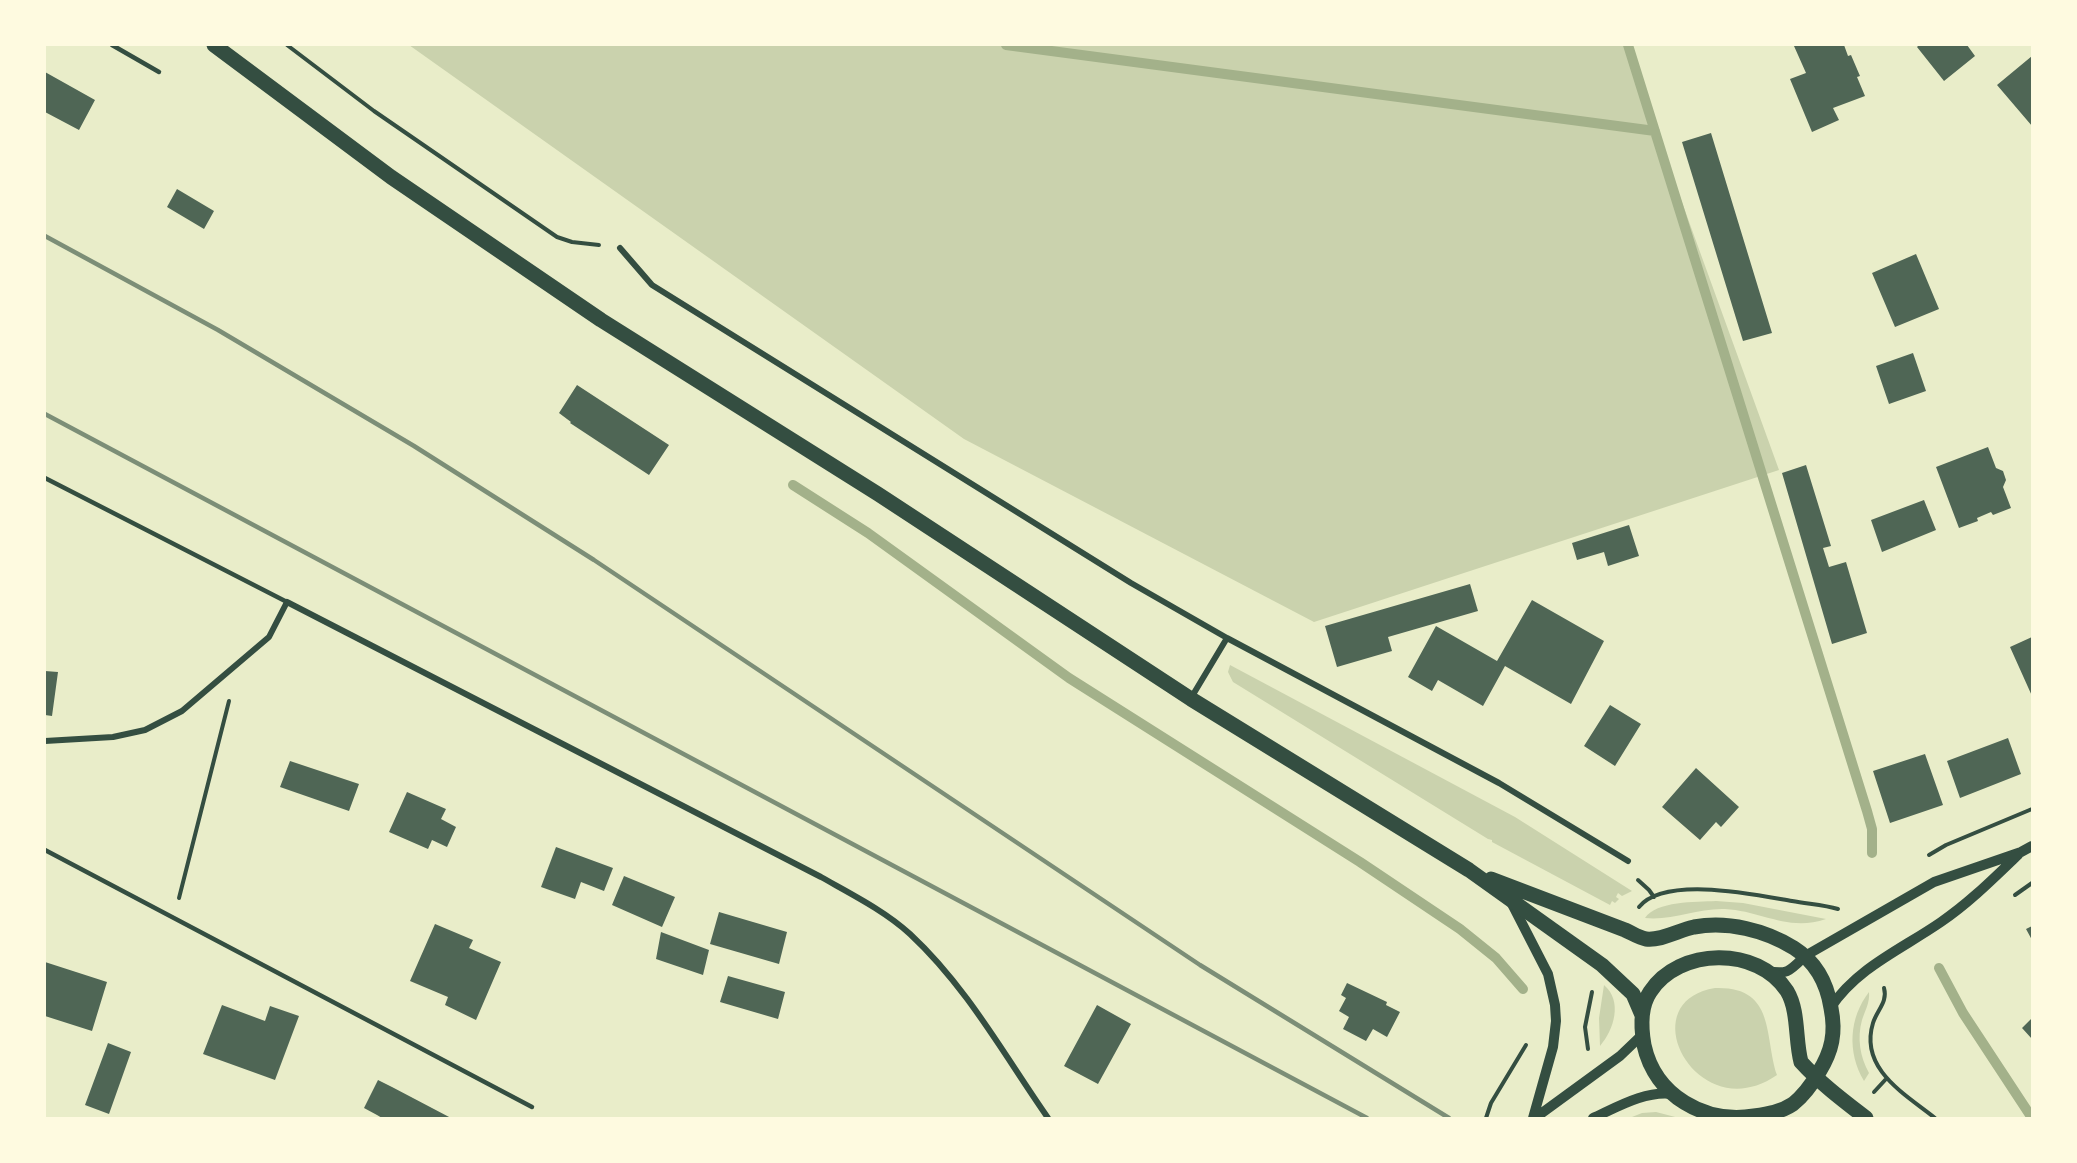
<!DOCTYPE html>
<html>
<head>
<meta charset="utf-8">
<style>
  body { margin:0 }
  #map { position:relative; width:2077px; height:1163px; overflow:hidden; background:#e9edc9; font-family:"PT Sans",sans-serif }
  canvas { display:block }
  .frame { position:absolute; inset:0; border:46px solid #fefae0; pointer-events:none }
</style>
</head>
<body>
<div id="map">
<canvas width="2077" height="1163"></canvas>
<div class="frame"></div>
</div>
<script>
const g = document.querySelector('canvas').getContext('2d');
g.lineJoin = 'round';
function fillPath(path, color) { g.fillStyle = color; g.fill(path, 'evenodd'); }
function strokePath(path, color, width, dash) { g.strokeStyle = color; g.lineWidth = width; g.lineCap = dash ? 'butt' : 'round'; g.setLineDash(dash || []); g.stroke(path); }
fillPath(new Path2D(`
  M409,45H1625L1779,470L1314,622L964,439Z
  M1230,665L1515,817L1632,891L1622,896L1618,893L1616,897L1619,899L1615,903L1612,901L1610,905L1492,842V840L1488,839L1233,682L1228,672Z
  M1716,901L1743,903L1826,919C1788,932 1762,911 1725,909C1697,908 1672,921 1645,918C1656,901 1696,902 1716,901Z
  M1604,985C1623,1001 1614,1030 1600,1046L1599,1018Z
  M1715,988C1776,986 1764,1036 1777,1075C1698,1130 1629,1002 1715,988Z
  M1869,992C1870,1003 1865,1010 1862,1020C1857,1038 1860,1057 1869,1073L1864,1081C1847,1052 1849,1018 1869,992Z
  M1656,1112L1679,1118L1632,1117L1642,1113Z`), '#cad2ad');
strokePath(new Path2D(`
  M1006,45L1655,131
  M1628,45L1867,811L1872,829V853
  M793,485L868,533L1069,678L1360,862L1460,929L1496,958L1523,989
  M1939,968L1963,1013L2032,1118`), '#a3b18a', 10);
fillPath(new Path2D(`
  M1796,45H1844L1848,56L1851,55L1860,76L1857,77L1865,96L1833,108L1839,120L1812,132L1790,79L1806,73L1794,46Z
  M1919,45H1967L1975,56L1944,81L1917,47Z
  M2032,56V126L1997,85Z
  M45,72L95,100L79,130L45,112Z
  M1711,133L1772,333L1743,341L1682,142Z
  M177,189L214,211L204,229L167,207Z
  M1916,254L1939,309L1895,327L1872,273Z
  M1913,353L1926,391L1889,404L1876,366Z
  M577,385L669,445L649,475L570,423L571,422L559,413Z
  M1988,447L1996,468L2003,471L2006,480L2003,487L2011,508L1993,515L1991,512L1977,518L1978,521L1959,528L1936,467Z
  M1806,465L1831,546L1823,548L1829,567L1846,562L1867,633L1832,644L1782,473Z
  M1924,500L1936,530L1882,552L1871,520Z
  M1629,525L1639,556L1608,566L1604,552L1577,560L1572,543Z
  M1470,584L1478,611L1388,637L1392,651L1337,667L1325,626Z
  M1532,600L1604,641L1571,704L1505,666L1483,706L1438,680L1432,691L1408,677L1436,626L1497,661Z
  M2032,637V696L2010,647Z
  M45,671L58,672L52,716L45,715Z
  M1610,705L1641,724L1615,766L1584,746Z
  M2008,738L2021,774L1960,798L1947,761Z
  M1925,754L1943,805L1890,823L1873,771Z
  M290,761L359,784L349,811L280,787Z
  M1696,768L1739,807L1721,827L1716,822L1700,840L1662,807Z
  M407,792L446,809L441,819L456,827L447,847L432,840L428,849L389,832Z
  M556,847L613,868L604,891L581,882L575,899L541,887Z
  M624,876L675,897L662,927L612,905Z
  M719,912L787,932L779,964L710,944Z
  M435,924L473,940L469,948L501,962L476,1020L445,1005L448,997L410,981Z
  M2032,926V940L2026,929Z
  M661,932L709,950L703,975L656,959Z
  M45,962L107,982L92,1031L45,1016Z
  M728,976L785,992L778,1019L720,1002Z
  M1347,983L1387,1002L1386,1005L1400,1012L1387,1037L1373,1029L1366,1041L1343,1029L1349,1017L1339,1011L1346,998L1341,995Z
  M222,1005L265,1021L270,1006L299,1016L275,1080L203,1054Z
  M1097,1005L1131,1024L1098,1084L1064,1066Z
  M2032,1018V1039L2022,1028Z
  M108,1043L131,1052L109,1114L85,1105Z
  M378,1080L392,1087L451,1118H382L377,1115L364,1108Z`), '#4f6655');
strokePath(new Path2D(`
  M287,45L374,111L557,237L572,242L599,245
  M1929,855L1946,845L2032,809
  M1638,880L1649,890L1654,897
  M2015,895L2032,883
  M179,898L229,701
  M1639,907C1665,875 1757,895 1792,901C1808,904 1824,905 1838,909
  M1884,988C1888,1002 1877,1010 1873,1023C1859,1069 1905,1094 1935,1118
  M1588,1049L1585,1027L1592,992
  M1874,1092L1886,1079
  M1486,1118L1491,1103L1526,1045`), '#344e41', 4);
strokePath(new Path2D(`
  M112,45L159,72
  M45,478L287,602
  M45,850L532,1107`), '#344e41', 4.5);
strokePath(new Path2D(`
  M620,248L652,285L1131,583L1227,638L1499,783L1628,861
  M1191,698L1227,638
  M45,741L113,737L145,730L182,711L269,637L287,602L821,877C851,894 885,911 910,934C967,987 1004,1055 1048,1118`), '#344e41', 6);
strokePath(new Path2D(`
  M1511,902L1548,974L1555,1005L1556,1021L1553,1047L1533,1118
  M1767,971C1788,975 1790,971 1805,956L1934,882L2021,852L2032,846
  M1831,1007C1858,967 1902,949 1941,922C1969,903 1994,878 2018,855
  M1535,1118L1620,1056L1643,1034
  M1593,1118C1617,1107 1646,1090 1673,1094`), '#344e41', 10);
strokePath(new Path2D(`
  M214,45L391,177L601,320L878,494L1191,699L1469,870L1602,965L1633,994L1642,1015
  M1491,879L1625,930C1632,933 1639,938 1646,939C1661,941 1679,930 1694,927C1728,921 1765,930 1794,948C1816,962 1827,983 1831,1008C1836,1033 1832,1051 1819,1072C1812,1084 1803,1096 1793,1104C1781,1112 1768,1114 1754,1116C1705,1124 1655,1096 1644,1045C1641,1028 1640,1007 1650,992C1679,947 1758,946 1787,991C1799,1011 1795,1040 1801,1062C1820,1083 1844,1101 1866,1118`), '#344e41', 15);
strokePath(new Path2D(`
  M45,236L218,330L414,446L594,560L1200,965L1449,1118
  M45,414L1367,1118`), '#7c8e77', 4.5);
</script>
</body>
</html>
